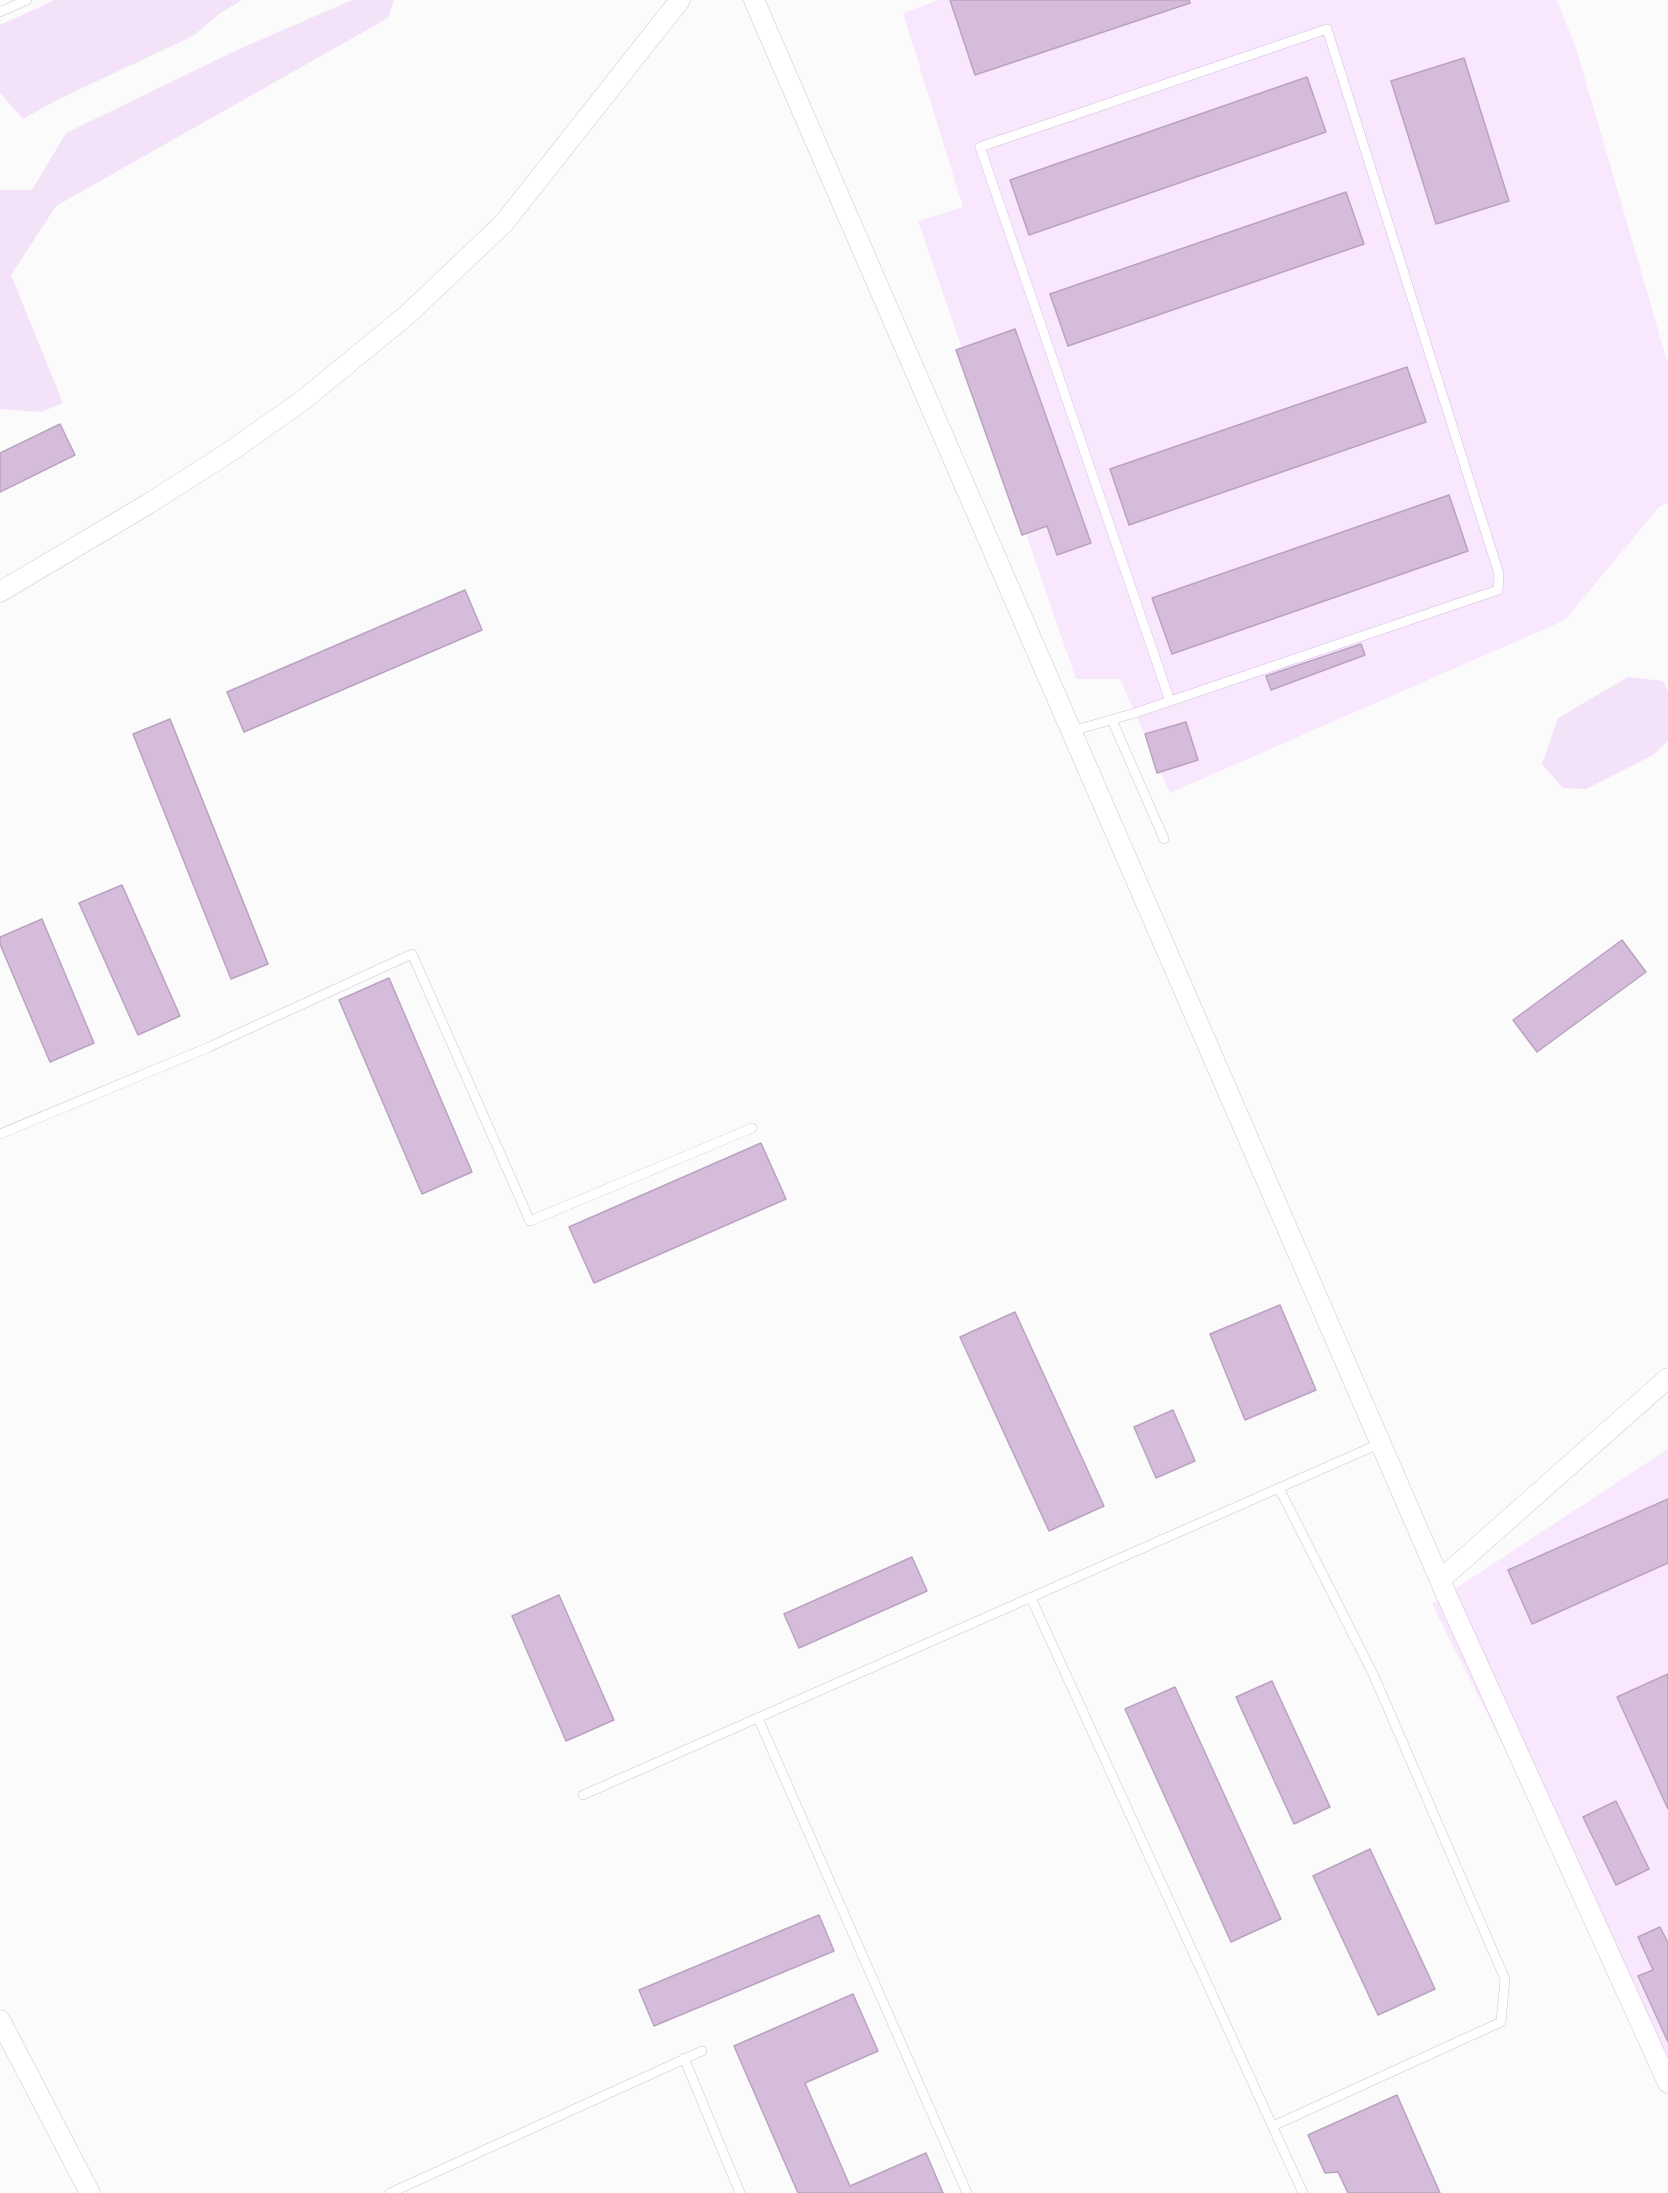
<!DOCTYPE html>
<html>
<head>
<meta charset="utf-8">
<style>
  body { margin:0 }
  canvas { display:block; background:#fbfbfb }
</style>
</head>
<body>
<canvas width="1668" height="2193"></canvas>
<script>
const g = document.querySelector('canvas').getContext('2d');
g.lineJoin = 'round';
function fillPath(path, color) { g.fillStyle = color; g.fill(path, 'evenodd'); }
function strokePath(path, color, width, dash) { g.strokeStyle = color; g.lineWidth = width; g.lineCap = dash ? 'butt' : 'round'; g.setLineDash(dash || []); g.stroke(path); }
fillPath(new Path2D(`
  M939,0H1557L1577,51L1668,364V503L1659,507L1565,620L1170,793L1120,679H1076L918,221L963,207L903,13Z
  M1668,1449V2073L1432,1604Z`), '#f9e7fe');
fillPath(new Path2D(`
  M55,0H242L219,14L193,36L59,99L23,119L0,93V25Z
  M352,0H394L388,18L56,206L11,275L63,403L41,412L0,409V190H32L66,133L237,50Z
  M1628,677L1663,681L1668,691V741L1653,755L1586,789L1563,788L1542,764L1558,718Z`), '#f3e2f8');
const building = new Path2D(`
  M950,0H1189L1190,3L975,75Z
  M1464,58L1509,201L1436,224L1391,81Z
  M1307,77L1326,132L1029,235L1010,180Z
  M1346,192L1364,244L1068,346L1050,294Z
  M1015,329L1091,543L1057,555L1047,526L1022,535L956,350Z
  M1407,367L1426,422L1129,525L1110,469Z
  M60,424L75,455L0,492V453Z
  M1449,495L1468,551L1172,654L1152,598Z
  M465,590L482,630L244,732L227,692Z
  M1361,644L1365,655L1271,690L1266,676Z
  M170,719L268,964L231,979L133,734Z
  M1186,722L1198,760L1157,773L1145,734Z
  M122,885L180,1016L138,1035L79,903Z
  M42,919L94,1043L50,1062L0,944V937Z
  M1622,940L1646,972L1537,1052L1513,1020Z
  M389,978L472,1172L422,1194L339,1000Z
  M761,1143L786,1199L594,1283L569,1227Z
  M1280,1305L1316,1390L1245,1420L1210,1334Z
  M1015,1312L1104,1506L1049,1531L960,1337Z
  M1173,1410L1195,1461L1156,1478L1134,1427Z
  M1668,1499V1563L1532,1624L1508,1570Z
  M912,1557L927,1591L799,1648L784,1614Z
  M559,1595L614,1720L566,1741L512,1616Z
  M1668,1674V1809L1617,1697Z
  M1272,1681L1330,1807L1294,1824L1236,1697Z
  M1175,1687L1281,1919L1231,1942L1125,1709Z
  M1616,1801L1649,1869L1616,1885L1583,1817Z
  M1370,1849L1435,1989L1378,2015L1313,1876Z
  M819,1915L834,1951L654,2026L639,1990Z
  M1660,1927L1668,1943V2042L1638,1976L1653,1970L1638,1937Z
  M853,1994L878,2051L805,2083L850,2186L926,2153L943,2193H798L734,2046Z
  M1397,2095L1440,2193H1348L1338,2172L1325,2173L1308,2135Z`);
fillPath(building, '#d5bcdb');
strokePath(building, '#baa2c0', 1.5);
const service = new Path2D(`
  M0,12L27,0
  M1112,720L1164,839
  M1072,731L1135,713L1498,590L1499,574L1327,29L980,147L1170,701
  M0,1134L209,1047L412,954L530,1221L752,1128
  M1031,1598L1303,2193
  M758,1718L967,2193
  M583,1795L1381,1443
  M684,2058L740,2193
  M1273,2126L1501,2022L1505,1979L1374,1676L1279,1488
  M390,2193L702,2051`);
const minor = new Path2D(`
  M754,0L1446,1594L1668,2083
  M0,592L148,504L228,453L302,401L407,315L504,223L680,0
  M1440,1580L1668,1378
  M0,2020L90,2193`);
strokePath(service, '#d6bedc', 10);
strokePath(minor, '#d6bedc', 21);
strokePath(service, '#fff', 9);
strokePath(minor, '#fff', 20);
</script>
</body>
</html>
